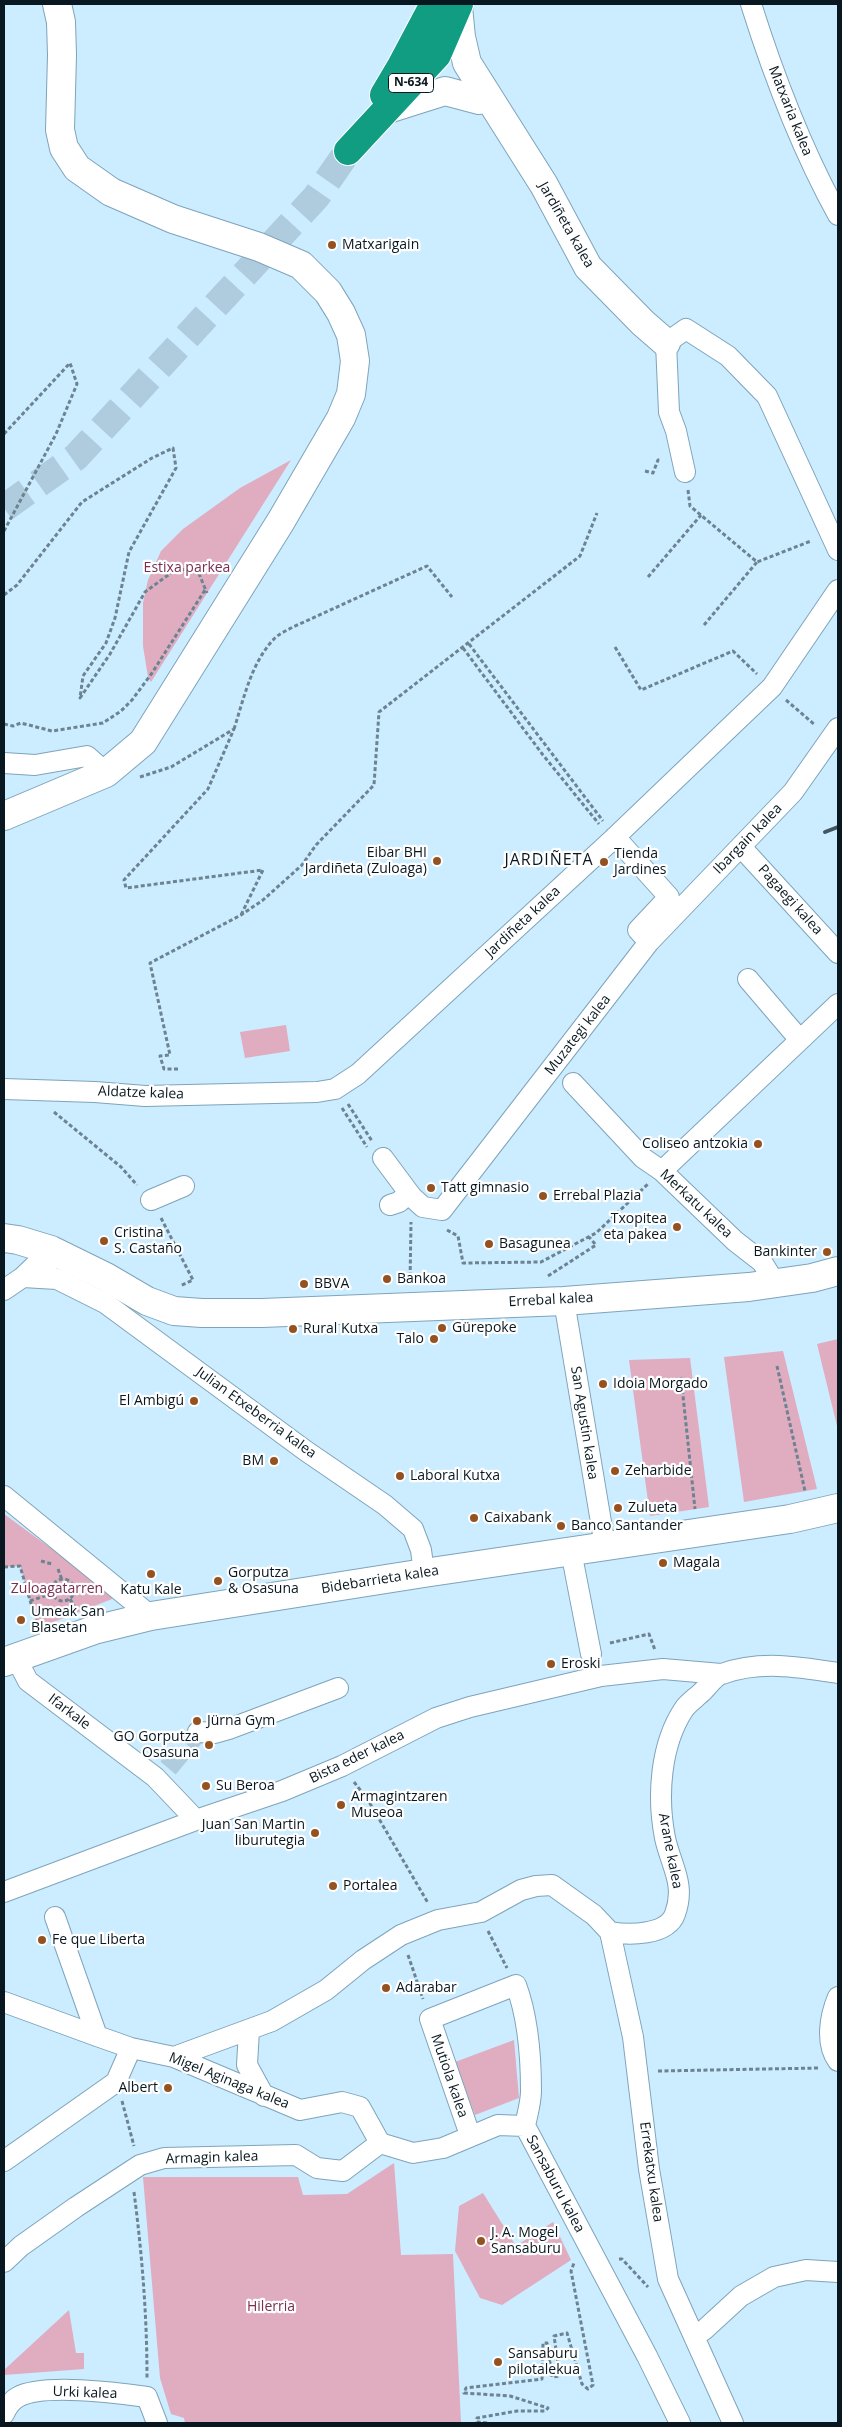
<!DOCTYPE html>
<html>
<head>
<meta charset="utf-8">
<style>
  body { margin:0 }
  #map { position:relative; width:842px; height:2427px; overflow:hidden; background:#ccecff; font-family:"Open Sans",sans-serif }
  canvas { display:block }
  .frame { position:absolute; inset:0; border:5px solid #091820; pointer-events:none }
</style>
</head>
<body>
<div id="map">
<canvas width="842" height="2427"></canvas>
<div class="frame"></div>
</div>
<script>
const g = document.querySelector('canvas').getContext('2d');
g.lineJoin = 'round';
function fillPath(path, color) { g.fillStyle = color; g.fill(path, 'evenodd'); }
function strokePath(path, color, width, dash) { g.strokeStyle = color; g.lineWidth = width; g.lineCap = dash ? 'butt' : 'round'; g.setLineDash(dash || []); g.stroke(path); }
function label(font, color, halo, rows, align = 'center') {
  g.font = font + ' "Open Sans",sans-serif'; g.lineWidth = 4.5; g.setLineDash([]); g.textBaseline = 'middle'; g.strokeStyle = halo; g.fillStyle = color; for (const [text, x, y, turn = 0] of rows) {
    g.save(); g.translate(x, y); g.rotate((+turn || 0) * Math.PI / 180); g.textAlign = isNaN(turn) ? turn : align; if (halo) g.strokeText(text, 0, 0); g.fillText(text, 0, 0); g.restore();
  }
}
fillPath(new Path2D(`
  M291,460L151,682L148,677L143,646V603L148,580L161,551L183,529L240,488Z
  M286,1025L290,1051L245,1058L240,1032Z
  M838,1339V1430L817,1344Z
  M783,1351L817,1489L744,1502L724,1357Z
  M690,1358L709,1507L650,1516L629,1360Z
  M4,1514L112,1593V1599L38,1628L20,1566L4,1567Z
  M514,2040L519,2098L475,2115L455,2062Z
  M394,2163L401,2255L453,2254L461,2423H185L184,2418L171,2414L160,2378L143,2177H298L303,2195L347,2194Z
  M483,2193L516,2246L553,2222L571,2260L502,2305L480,2298L455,2251L459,2206Z
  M69,2310L76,2353H84V2369L4,2375V2370Z`), '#e0acc0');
strokePath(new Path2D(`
  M168,1768L198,1732`), '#afccde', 20, [20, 10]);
strokePath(new Path2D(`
  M4,508L76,457L316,197L348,151`), '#afccde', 28, [28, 14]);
const street = new Path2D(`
  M751,4C774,77 801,148 838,215
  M685,472L676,431L669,412L666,343L686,329L728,356L767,396L838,550
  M4,763L35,765L87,756L106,773
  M741,847L838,953
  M649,942L793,792L838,728
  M748,979L800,1040
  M573,1083L643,1158L662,1171L735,1241L762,1262L775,1283
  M4,1089L95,1092L145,1096L317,1092L335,1089L358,1074L612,840L772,687L838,590
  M383,1158L412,1197L423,1207L442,1210L649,942L638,930L669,897L615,837
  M662,1171L838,1004
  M151,1200L184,1186
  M390,1205L399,1202L409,1193
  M23,1277L57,1279L105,1303L306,1451L385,1505L413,1529L421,1550L424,1573
  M4,1290L23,1277L51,1250L52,1260
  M564,1301L605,1546
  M4,1496L151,1616
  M571,1551L591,1654
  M16,1658L28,1681L155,1777L196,1820
  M198,1732L215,1733L229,1729L338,1688
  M4,1892L196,1820L282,1791L342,1766L436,1718L470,1707L601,1676L663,1669L721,1674
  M55,1917L97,2036
  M610,1932C628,1935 667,1936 675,1914C686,1884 671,1866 665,1838C657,1797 660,1745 684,1709C688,1703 697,1697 703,1691C708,1686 715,1676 722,1674C760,1660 800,1667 838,1673
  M838,1997C830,2016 825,2043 838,2061
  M4,2002L97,2036L131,2048L174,2057L300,2110L342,2102L360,2107L380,2143
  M249,2030L247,2065L264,2096
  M174,2057L272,2021L326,1990L363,1960L401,1935L438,1920L481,1912L521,1890L536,1886L552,1885L594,1915L610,1932L633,2037L649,2169L668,2279L733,2423
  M470,2135L430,2019L516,1985C528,2017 531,2057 531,2091C531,2103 527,2115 525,2126L647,2356L680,2423
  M380,2143L413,2153L443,2148L498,2125L525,2126
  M4,2161L116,2082L131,2048
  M4,2262L21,2246L76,2207L140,2165L164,2158L296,2155L317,2168L343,2171L380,2143
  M694,2335L704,2330L741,2296L774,2277L806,2270L838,2272
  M4,2414C7,2407 11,2401 18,2397C43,2383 118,2393 147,2397L157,2423`);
const secondary = new Path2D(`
  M458,7L461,37L467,63L544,185L588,267L643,323L666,343
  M385,110L445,91L479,100
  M4,816L106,773L143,742L281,521L341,418L351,394L355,361L351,335L341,313L328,292L301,265L259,247L173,219L111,192L77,168L64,148L60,130L62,55L61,22L57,4
  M4,1238L18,1240L51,1250L106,1277L147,1301L174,1311L202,1313H262L564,1301L749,1287L812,1278L838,1271
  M4,1662L94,1630L151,1616L424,1573L790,1519L838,1508`);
const highway = new Path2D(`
  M384,95L400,68L434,4
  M348,151L437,55L459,4`);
strokePath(street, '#7ea4ba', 22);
strokePath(secondary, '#7ea4ba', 30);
strokePath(highway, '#fff', 30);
strokePath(new Path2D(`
  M4,434L70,363L77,384L56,434L4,531
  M645,471L653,473L658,460H660
  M688,490L690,506L757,562L811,541
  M648,577L701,515
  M4,595L17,585L82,502L152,458L173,448L176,468L129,552L115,618L106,643L83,676L80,698L110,654L145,592L175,570L197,569L207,593
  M704,625L757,562
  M469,644L603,821
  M615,647L641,690L733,651L757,674
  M463,648L543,755L599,824
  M786,700L815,725
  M4,724L13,726L21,723L52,731L103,723L121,711L132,700L152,673L205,590
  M234,729C244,698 251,664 273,640C278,634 286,631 293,627L427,566L452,597
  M140,777L171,767L234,729L208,789L124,880L126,888L263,870L241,915
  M178,1069H164L160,1056L170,1055L150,963L241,915L263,900L302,865L316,845L374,785L379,712L580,556L597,513
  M348,1104L372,1141
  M342,1108L367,1147
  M54,1112L121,1167L137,1185
  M161,1218L193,1280L180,1286
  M447,1230L458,1236L463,1263L541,1262L596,1233L648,1184
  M548,1276L596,1245L589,1237
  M410,1283L411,1222
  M777,1366L805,1491
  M681,1377L695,1509
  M41,1561L52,1564
  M4,1567L20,1566L37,1624
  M58,1569L62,1580
  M52 1590a11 11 0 1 1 22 0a11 11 0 1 1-22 0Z
  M70,1599L77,1611
  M30,1601L53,1593
  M610,1643L649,1634L655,1650
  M354,1782L368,1800L428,1903
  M488,1931L507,1968
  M408,1955L423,1999
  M658,2071L819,2068
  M122,2101L134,2146
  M134,2192C142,2254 147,2315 147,2378
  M619,2259H622L648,2287
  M487,2423L477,2422V2418L517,2411H545L548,2408L510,2396L464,2393L466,2388L542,2379L543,2343H547L552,2377L560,2376L554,2336L567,2333L582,2384L588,2389L593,2385L571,2271L574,2263`), '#6c8391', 3, [4, 2.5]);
strokePath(street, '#fff', 20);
strokePath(secondary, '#fff', 28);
strokePath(highway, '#109d82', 28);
strokePath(new Path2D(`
  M825,832L838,827`), '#425661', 4);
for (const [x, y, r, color] of [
  [332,245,5,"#955221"],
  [437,861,5,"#955221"],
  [604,862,5,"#955221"],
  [758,1144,5,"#955221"],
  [431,1188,5,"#955221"],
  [543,1196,5,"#955221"],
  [677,1227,5,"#955221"],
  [104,1241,5,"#955221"],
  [489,1244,5,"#955221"],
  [827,1252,5,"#955221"],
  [387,1279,5,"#955221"],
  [304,1284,5,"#955221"],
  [442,1328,5,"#955221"],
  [293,1329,5,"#955221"],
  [434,1339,5,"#955221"],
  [603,1384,5,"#955221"],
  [194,1401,5,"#955221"],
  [274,1461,5,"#955221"],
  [615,1471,5,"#955221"],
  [400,1476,5,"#955221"],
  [618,1508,5,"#955221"],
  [474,1518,5,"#955221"],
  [561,1526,5,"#955221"],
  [663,1563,5,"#955221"],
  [151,1574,5,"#955221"],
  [218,1581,5,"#955221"],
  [21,1620,5,"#955221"],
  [551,1664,5,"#955221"],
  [197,1721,5,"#955221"],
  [209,1745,5,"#955221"],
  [206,1786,5,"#955221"],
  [341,1805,5,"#955221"],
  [315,1833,5,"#955221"],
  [333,1886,5,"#955221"],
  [42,1940,5,"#955221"],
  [386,1988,5,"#955221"],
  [168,2088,5,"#955221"],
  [481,2241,5,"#955221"],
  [498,2362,5,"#955221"]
]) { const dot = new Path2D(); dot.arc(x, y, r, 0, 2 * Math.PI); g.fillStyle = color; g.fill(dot); strokePath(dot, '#fff', 2); }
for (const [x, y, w] of [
  [411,83,45]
]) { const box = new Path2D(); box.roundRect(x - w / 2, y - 9.5, w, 19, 4); g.fillStyle = '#fff'; g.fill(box); strokePath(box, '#091820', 1); }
label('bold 12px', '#091820', null, [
  ["N-634",411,83]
]);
label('14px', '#091820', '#fff', [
  ["Matxaria kalea",790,111,68],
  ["Jardiñeta kalea",566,225,60],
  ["Ibargain kalea",748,839,-46],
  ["Pagaegi kalea",790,900,48],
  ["Jardiñeta kalea",523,922,-43],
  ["Muzategi kalea",578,1035,-52],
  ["Aldatze kalea",141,1093,2],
  ["Merkatu kalea",696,1204,43],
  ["Errebal kalea",551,1300,-3],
  ["Julian Etxeberria kalea",256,1413,36],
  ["San Agustin kalea",584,1423,81],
  ["Bidebarrieta kalea",380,1580,-9],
  ["Ifarkale",69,1712,37],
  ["Bista eder kalea",357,1757,-26],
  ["Arane kalea",670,1851,79],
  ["Mutiola kalea",449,2076,71],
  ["Migel Aginaga kalea",229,2081,22],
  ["Armagin kalea",212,2158,-2],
  ["Errekatxu kalea",651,2172,82],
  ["Sansaburu kalea",555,2184,62],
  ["Urki kalea",85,2393,2]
]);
label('14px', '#091820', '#fff', [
  ["Matxarigain",342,245],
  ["Eibar BHI",427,853,"right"],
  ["Jardiñeta (Zuloaga)",427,869,"right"],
  ["Tienda",614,854],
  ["Jardines",614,870],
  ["Coliseo antzokia",748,1144,"right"],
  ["Tatt gimnasio",441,1188],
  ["Errebal Plazia",553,1196],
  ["Txopitea",667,1219,"right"],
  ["eta pakea",667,1235,"right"],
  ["Cristina",114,1233],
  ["S. Castaño",114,1249],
  ["Basagunea",499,1244],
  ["Bankinter",817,1252,"right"],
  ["Bankoa",397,1279],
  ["BBVA",314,1284],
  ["Gürepoke",452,1328],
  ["Rural Kutxa",303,1329],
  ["Talo",424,1339,"right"],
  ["Idoia Morgado",613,1384],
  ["El Ambigú",184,1401,"right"],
  ["BM",264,1461,"right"],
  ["Zeharbide",625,1471],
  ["Laboral Kutxa",410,1476],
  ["Zulueta",628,1508],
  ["Caixabank",484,1518],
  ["Banco Santander",571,1526],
  ["Magala",673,1563],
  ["Gorputza",228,1573],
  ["& Osasuna",228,1589],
  ["Katu Kale",151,1590,"center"],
  ["Umeak San",31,1612],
  ["Blasetan",31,1628],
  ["Eroski",561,1664],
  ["Jürna Gym",207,1721],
  ["GO Gorputza",199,1737,"right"],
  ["Osasuna",199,1753,"right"],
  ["Su Beroa",216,1786],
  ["Armagintzaren",351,1797],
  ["Museoa",351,1813],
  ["Juan San Martin",305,1825,"right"],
  ["liburutegia",305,1841,"right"],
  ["Portalea",343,1886],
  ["Fe que Liberta",52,1940],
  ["Adarabar",396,1988],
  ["Albert",158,2088,"right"],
  ["J. A. Mogel",491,2233],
  ["Sansaburu",491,2249],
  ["Sansaburu",508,2354],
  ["pilotalekua",508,2370]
], 'left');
label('14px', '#792f51', '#fff', [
  ["Estixa parkea",187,568],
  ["Zuloagatarren",57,1589],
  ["Hilerria",271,2307]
]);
g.letterSpacing = '1px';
label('16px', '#091820', '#fff', [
  ["JARDIÑETA",549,860]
]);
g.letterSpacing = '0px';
</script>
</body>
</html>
